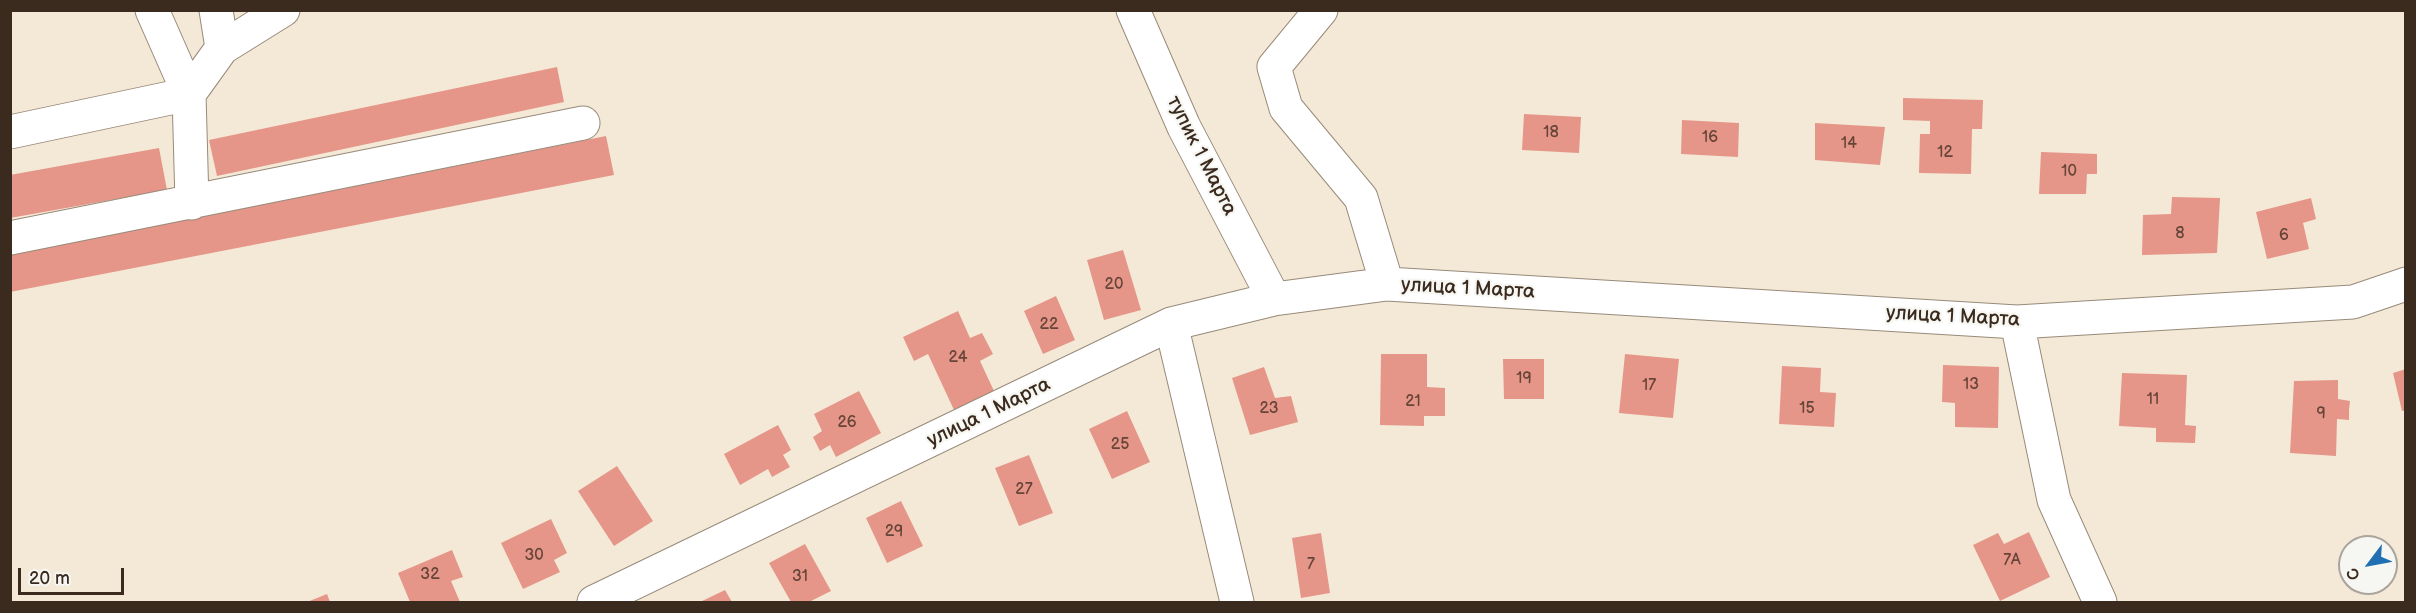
<!DOCTYPE html>
<html>
<head>
<meta charset="utf-8">
<style>
  body { margin:0 }
  #map { position:relative; width:2416px; height:613px; overflow:hidden; background:#f4e9d7; font-family:"Balsamiq Sans",sans-serif }
  canvas { display:block }
  .frame { position:absolute; inset:0; border:12px solid #3b2a1e; pointer-events:none }
  .north { position:absolute; left:2338px; top:535px; width:60px; height:60px; box-sizing:border-box; background:#f6f6f2; border:2px solid #aba49d; border-radius:50%; rotate:238deg; font-size:16px; font-weight:700; line-height:24px; text-align:center; color:#3b2a1e }
  .north::after { content:''; display:block; margin:auto; width:21px; height:27px; background:#1f6fb2; clip-path:polygon(50% 0,100% 100%,50% 72%,0 100%) }
  .scale { position:absolute; left:18px; top:568px; width:106px; height:27px; box-sizing:border-box; border:3px solid #3b2a1e; border-top:0; padding-left:8px; font-size:18px; line-height:21px; white-space:nowrap; color:#3b2a1e; -webkit-text-stroke:4px #f6f6f2; paint-order:stroke }
</style>
</head>
<body>
<div id="map">
<canvas width="2416" height="613"></canvas>
<div class="frame"></div>
<div class="north">С</div>
<div class="scale">20 m</div>
</div>
<script>
const g = document.querySelector('canvas').getContext('2d');
g.lineJoin = 'round';
function fillPath(path, color) { g.fillStyle = color; g.fill(path, 'evenodd'); }
function strokePath(path, color, width, dash) { g.strokeStyle = color; g.lineWidth = width; g.lineCap = dash ? 'butt' : 'round'; g.setLineDash(dash || []); g.stroke(path); }
function label(font, color, halo, rows, align = 'center') {
  g.font = font + ' "Balsamiq Sans",sans-serif'; g.lineWidth = 4.5; g.setLineDash([]); g.textBaseline = 'middle'; g.strokeStyle = halo; g.fillStyle = color; for (const [text, x, y, turn = 0] of rows) {
    g.save(); g.translate(x, y); g.rotate((+turn || 0) * Math.PI / 180); g.textAlign = isNaN(turn) ? turn : align; if (halo) g.strokeText(text, 0, 0); g.fillText(text, 0, 0); g.restore();
  }
}
fillPath(new Path2D(`
  M557,67L564,102L217,176L209,140Z
  M1903,98L1983,100L1982,129H1972L1971,174L1919,173L1920,134H1930V121L1903,120Z
  M1524,114L1581,117L1579,153L1522,150Z
  M1682,120L1739,123L1738,157L1681,154Z
  M1815,123L1885,127L1880,165L1815,160Z
  M606,136L614,175L10,292V255Z
  M159,148L167,190L10,218V175Z
  M2041,152L2097,154V174H2087L2086,194H2039Z
  M2172,197L2220,198L2217,253L2142,255L2143,215L2171,214Z
  M2311,198L2316,219L2303,223L2309,249L2267,259L2256,212Z
  M1123,250L1141,310L1104,320L1087,260Z
  M1056,296L1075,340L1043,354L1024,311Z
  M958,311L970,338L982,333L993,354L980,361L994,391L954,410L928,354L914,361L903,337Z
  M1381,354H1427V387L1445,388V416H1424V426L1380,425Z
  M1625,354L1679,359L1673,418L1619,413Z
  M1503,359H1544V399H1504Z
  M1943,365L1999,367L1998,428L1955,427V403L1942,402Z
  M1782,366L1821,368L1820,392L1836,393L1834,427L1779,424Z
  M1264,367L1275,398L1291,396L1298,422L1250,435L1232,378Z
  M2406,369V410L2402,411L2393,373Z
  M2122,373L2187,375L2185,425L2196,426L2195,443L2156,442V428L2119,426Z
  M2338,380V399L2350,401L2349,410V420L2337,419L2336,456L2290,453L2294,381Z
  M859,391L881,433L836,457L830,445L820,451L813,437L822,431L814,414Z
  M1127,411L1150,462L1112,479L1089,429Z
  M778,425L791,450L783,455L790,467L772,477L768,469L740,485L724,454Z
  M1029,455L1053,513L1019,526L995,468Z
  M617,466L653,521L614,546L578,491Z
  M901,501L923,546L887,563L866,518Z
  M551,519L567,553L554,560L560,572L523,589L501,543Z
  M2029,532L2050,577L2000,601L1973,545L1998,533L2004,544Z
  M1321,533L1330,593L1301,598L1292,538Z
  M805,544L831,591L809,602L802,601L791,602L769,563Z
  M452,550L463,577L451,581L460,602H410L398,573Z
  M725,590L732,602H700Z
  M327,594L330,602H307Z`), '#e59688');
const minor = new Path2D(`
  M152,10L189,94L192,203
  M1133,10L1184,127L1274,299
  M1321,10L1274,67L1286,108L1361,198L1387,284
  M222,48L283,10
  M10,132L189,94L222,48L216,10
  M10,238L583,123
  M2017,322L2054,500L2100,602
  M1171,324L1237,602
  M594,602L1171,324L1274,299L1387,284L2017,322L2353,302L2406,284`);
strokePath(minor, '#988a7a', 35);
strokePath(minor, '#fff', 33);
label('16px', '#664538', null, [
  ["18",1551,133],
  ["16",1710,138],
  ["14",1849,144],
  ["12",1945,153],
  ["10",2069,172],
  ["8",2180,234],
  ["6",2284,236],
  ["20",1114,285],
  ["22",1049,325],
  ["24",958,358],
  ["19",1524,379],
  ["13",1971,385],
  ["17",1649,386],
  ["11",2153,400],
  ["21",1413,402],
  ["23",1269,409],
  ["15",1807,409],
  ["9",2321,414],
  ["26",847,423],
  ["25",1120,445],
  ["27",1024,490],
  ["29",894,532],
  ["30",534,556],
  ["7А",2012,561],
  ["7",1311,565],
  ["32",430,575],
  ["31",800,577]
]);
label('20px', '#3b2a1e', '#f6f6f2', [
  ["тупик 1 Марта",1201,156,63],
  ["улица 1 Марта",1468,289,3],
  ["улица 1 Марта",1953,317,3],
  ["улица 1 Марта",989,413,-26]
]);
</script>
</body>
</html>
